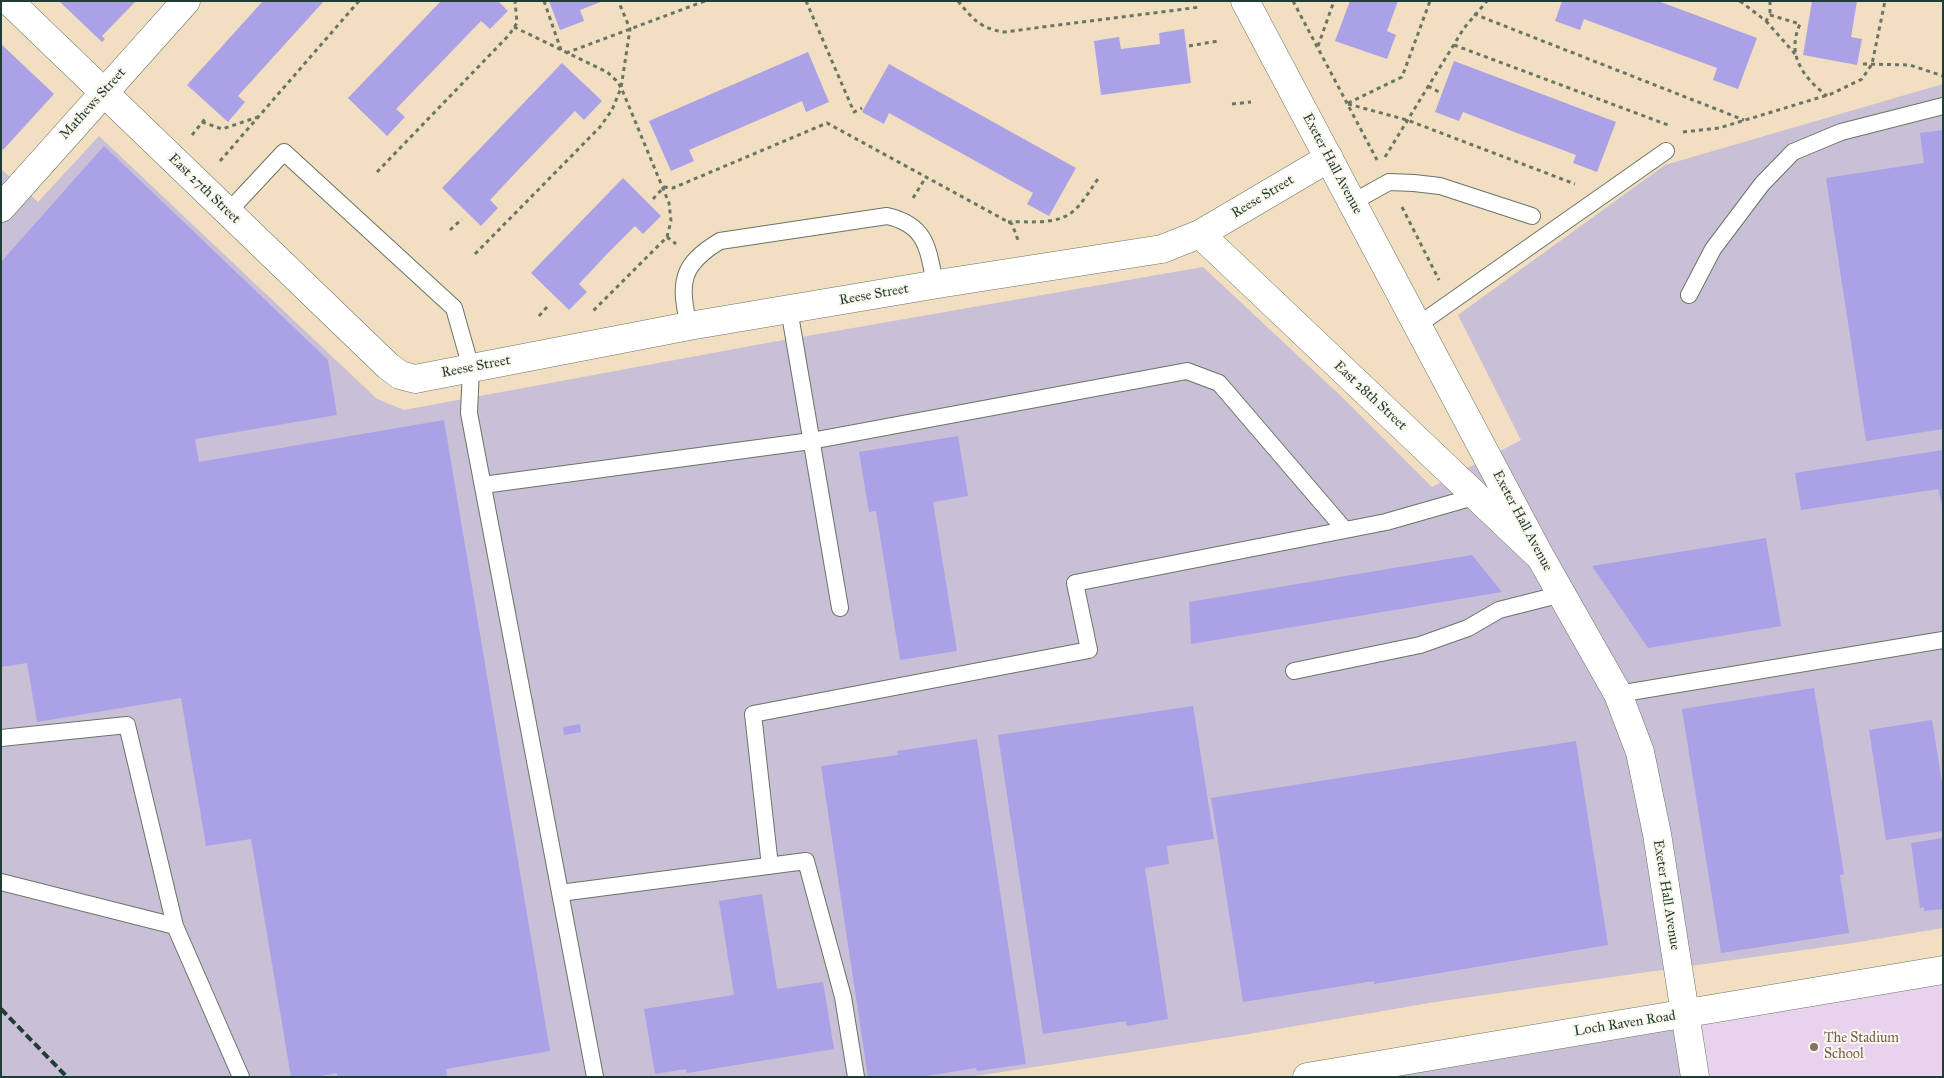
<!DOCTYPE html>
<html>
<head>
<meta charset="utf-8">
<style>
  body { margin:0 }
  #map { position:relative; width:1944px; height:1078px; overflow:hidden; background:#f2dec1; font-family:"IM FELL Great Primer",serif }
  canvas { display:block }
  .frame { position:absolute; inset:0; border:2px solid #1f3d34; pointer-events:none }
</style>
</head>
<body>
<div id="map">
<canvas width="1944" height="1078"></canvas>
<div class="frame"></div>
</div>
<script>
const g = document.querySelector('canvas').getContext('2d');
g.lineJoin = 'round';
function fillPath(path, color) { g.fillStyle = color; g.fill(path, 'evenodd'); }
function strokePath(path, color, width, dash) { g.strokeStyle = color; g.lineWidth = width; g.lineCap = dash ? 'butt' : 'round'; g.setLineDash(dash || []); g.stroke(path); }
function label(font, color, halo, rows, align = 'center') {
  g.font = font + ' "IM FELL Great Primer",serif'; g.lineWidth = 4; g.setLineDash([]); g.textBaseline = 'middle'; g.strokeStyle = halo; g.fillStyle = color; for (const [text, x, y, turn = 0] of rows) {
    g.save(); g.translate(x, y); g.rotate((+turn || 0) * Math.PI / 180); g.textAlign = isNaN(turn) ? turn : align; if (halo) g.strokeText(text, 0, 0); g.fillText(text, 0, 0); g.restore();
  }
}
fillPath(new Path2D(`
  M1943,973V1077H1691L1682,1018Z`), '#e8d2ee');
fillPath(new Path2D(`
  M1943,84V928L1853,943L1435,1002L1243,1035L969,1077H1V169L38,202L99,136L377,399L404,410L767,343L1203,267L1343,398L1432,487L1521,440L1458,315L1665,165Z
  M1682,1018L1691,1077H1389Z`), '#c9bfd7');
fillPath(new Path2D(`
  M59,1H136L102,36L105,39L102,42Z
  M263,1H324L238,96L245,102L228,122L187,85Z
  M441,1H498L508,11L490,29L481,21L396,109L405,117L387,136L348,98Z
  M549,1H603L580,10L584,21L560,30Z
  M1350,1H1398L1387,31L1396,35L1387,59L1335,41Z
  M1562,1H1658L1757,38L1738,89L1713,80L1717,68L1600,25L1584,19L1580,30L1555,21Z
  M1812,1H1857L1851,37L1862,39L1857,65L1803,55Z
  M1184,29L1191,83L1101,95L1094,41L1119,37L1121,49L1160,44L1159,33Z
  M1,44L54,94L3,150L1,148Z
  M808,52L829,102L806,112L802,101L784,109L689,150L694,161L671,171L649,121Z
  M1454,61L1616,122L1597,172L1573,163L1576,155L1517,133L1463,112L1459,121L1435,112Z
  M562,63L602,101L584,120L575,111L519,169L490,200L498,208L481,226L442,188Z
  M889,64L1076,168L1049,216L1027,204L1033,193L889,113L884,124L862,112Z
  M1943,130V429L1866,441L1826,178L1924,163L1920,133Z
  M104,146L328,360L337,415L195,439L199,462L444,420L550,1051L446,1069L447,1077H337V1073L316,1077H291L251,839L206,846L181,698L37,722L27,663L1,667V262Z
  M623,178L661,216L643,234L635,226L606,255L579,284L587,292L569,310L531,273Z
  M958,436L968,496L933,502L957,651L900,660L876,511L869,512L859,452Z
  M1943,450V509L1938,489L1801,510L1795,473Z
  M1766,538L1781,626L1648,648L1592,566Z
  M1472,555L1502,592L1191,644L1189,602Z
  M1814,688L1844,874L1840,875L1849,933L1721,953L1682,709Z
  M1193,706L1214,839L1167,846L1169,864L1145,868L1168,1019L1127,1026L1126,1021L1043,1034L998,735Z
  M1932,720L1943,789V831L1886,840L1869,730Z
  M580,724L581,732L564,735L563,727Z
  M977,739L1026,1064L977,1071L976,1068L920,1077H868L821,766L898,755L897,751Z
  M1576,741L1608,945L1374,984V981L1243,1002L1211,798Z
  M1943,838V909L1924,911V907L1920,908L1911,843Z
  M762,894L777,989L823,982L834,1049L687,1073L686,1069L655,1074L644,1009L734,995L719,901Z`), '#aba1e6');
const lane = new Path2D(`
  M1353,202L1389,182L1414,183L1440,186L1532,216
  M228,212L284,152L454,308L471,368L469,413L595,1077
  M1689,295L1713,249L1762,184L1793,152L1841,132L1943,106
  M789,309L840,608
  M1418,325L1666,151
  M689,326C679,283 680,265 720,241L887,216C927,225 928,249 935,284
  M483,485L811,441L1187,371L1219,383L1345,530
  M1294,671L1420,645L1468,628L1499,610L1562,594
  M1618,694L1943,640
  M1,738L127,725L175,926L241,1077
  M770,866L753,714L1089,650L1075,583L1386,522L1477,496
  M1,882L175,926
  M560,893L806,861L843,997L856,1077`);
const street = new Path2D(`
  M9,1L388,366L400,375L415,379L689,326L944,283L1162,249L1200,234L1329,158
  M1,208L186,1
  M1200,234L1536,553`);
const secondary = new Path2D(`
  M1245,1L1541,558L1618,694L1640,752L1657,834L1695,1077
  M1307,1077L1943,970`);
strokePath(lane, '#697565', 18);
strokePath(street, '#697565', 29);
strokePath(secondary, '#697565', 29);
strokePath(new Path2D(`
  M544,1L561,50
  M806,1L854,112L862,108
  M958,1C973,19 979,28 1004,32L1200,7
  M1293,1L1377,160
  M1740,1L1766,21L1770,15L1800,24C1786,55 1803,77 1827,96
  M1770,1V15
  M1474,14L1744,120
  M1766,21L1795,54
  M514,27L607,72L618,82L623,92L669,203L671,221L667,237L591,313
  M1454,45L1668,125
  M1189,46L1218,41
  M1318,46L1334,1
  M566,53L705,1
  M1863,64L1910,65L1943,76
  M1428,86L1439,92
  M1348,103L1402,77L1430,1
  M1232,104L1251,102
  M1348,104L1407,120L1575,184
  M202,122L222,129L258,117
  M1683,132L1719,128L1831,94L1862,79L1872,64L1885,1
  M192,135L205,119
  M1385,157L1464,28L1487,1
  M220,161L359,1
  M377,172L509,35L517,23L515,1
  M913,198L926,177
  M653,199L664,187L673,188L827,123L1012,224L1018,240
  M1402,207L1439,280
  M1008,222C1027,221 1055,225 1071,213C1083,204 1091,188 1100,176
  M450,230L462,219
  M667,237L676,244
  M475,254L600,127L612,110L621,88L630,29L620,5
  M539,316L548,306`), '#697565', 3, [4, 4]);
strokePath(lane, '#fff', 16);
strokePath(street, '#fff', 28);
strokePath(secondary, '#fff', 28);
strokePath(new Path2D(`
  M1,1009L67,1077`), '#1f3d34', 4, [8, 4]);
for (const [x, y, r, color] of [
  [1814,1047,5,"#8d6e63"]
]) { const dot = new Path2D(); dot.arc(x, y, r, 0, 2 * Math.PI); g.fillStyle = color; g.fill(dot); strokePath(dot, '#fbf7ec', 2); }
label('14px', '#1f3d34', '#fbf7ec', [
  ["Mathews Street",93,104,-48],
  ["Exeter Hall Avenue",1332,164,62],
  ["East 27th Street",204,189,44],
  ["Reese Street",1263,197,-31],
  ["Reese Street",874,295,-10],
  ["Reese Street",476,367,-11],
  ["East 28th Street",1370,396,43],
  ["Exeter Hall Avenue",1522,521,62],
  ["Exeter Hall Avenue",1666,895,81],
  ["Loch Raven Road",1625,1024,-9]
]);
label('14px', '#785e54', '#fbf7ec', [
  ["The Stadium",1824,1039],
  ["School",1824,1055]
], 'left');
</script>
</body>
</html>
